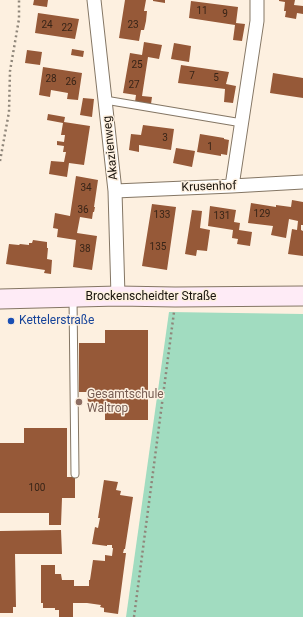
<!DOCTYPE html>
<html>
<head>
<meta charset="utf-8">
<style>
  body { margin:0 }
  canvas { display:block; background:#fdf0e0 }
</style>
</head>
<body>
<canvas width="303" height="617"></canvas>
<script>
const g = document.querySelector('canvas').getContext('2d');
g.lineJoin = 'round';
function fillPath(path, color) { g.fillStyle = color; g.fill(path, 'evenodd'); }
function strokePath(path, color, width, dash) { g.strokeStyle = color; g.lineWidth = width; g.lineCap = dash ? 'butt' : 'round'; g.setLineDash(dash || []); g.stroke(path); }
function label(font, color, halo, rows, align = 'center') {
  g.font = font + ' Roboto,sans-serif'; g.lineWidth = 3; g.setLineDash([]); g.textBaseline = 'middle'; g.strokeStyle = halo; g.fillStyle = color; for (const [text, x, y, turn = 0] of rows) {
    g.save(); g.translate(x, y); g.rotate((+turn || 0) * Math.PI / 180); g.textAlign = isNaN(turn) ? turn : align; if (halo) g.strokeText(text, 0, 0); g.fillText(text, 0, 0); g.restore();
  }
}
fillPath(new Path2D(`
  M169,312L303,314V617H126Z`), '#a1dcc0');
fillPath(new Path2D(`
  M34,0H48L47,7L33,5Z
  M125,0H146L144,11H147L146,21L144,30H141L139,41L119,38Z
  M153,0H165V3L153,1Z
  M279,0H295L294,5L303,6V14L297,13L296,19L285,17L286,11H284L285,2L279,1Z
  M191,1L238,7L236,23L245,24L242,41L233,40L235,25L189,18Z
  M38,13L79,19L75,39L35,33Z
  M144,42L162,45L159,59L148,57L142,96L152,97L151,104L135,102L136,95L123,93L130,53L142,55Z
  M174,43L191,46L189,62L171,59Z
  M72,49L84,51L83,57L71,55Z
  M27,50L42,52L40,65L25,63Z
  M181,65L229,72L226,84L236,86L233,103L224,102L225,89L178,83Z
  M43,67L82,73L78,100L67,99L68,93L51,90L50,97L39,95Z
  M273,73L303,78V98L270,93Z
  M83,98L94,99L92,117L80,115Z
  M48,114L65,117L64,122L90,126L84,165L69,163L67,177L49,174L51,161L64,162L66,152H63L64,146L57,145V141L64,142L65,135H61L63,123L47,120Z
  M143,125L174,129L171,150L139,145V152L129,150L131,134L141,135Z
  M200,134L224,138V139L229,140L227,155L221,154V156L197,152Z
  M176,148L195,151L192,167L173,163Z
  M76,176L98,180L94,207H95L94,212H93L92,219L80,217L77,233L97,236L92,270L73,267L76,240L57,237L58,229L53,228L55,213L70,216Z
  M292,200L303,202V225H301V230L303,231V256L288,254L292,229L297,230L298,221L289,219L286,238L271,235L273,226L248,223L251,203L276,207V205L291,207Z
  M152,204L176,207L167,270L142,266Z
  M210,206L236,210L234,222L240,223L239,230L252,232L250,246L237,244L238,239L232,238L233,230L208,226Z
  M192,210L202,211L200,228L210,230L207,251L197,250L196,256L185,254Z
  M33,240L47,242V248H48L47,259L52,260L51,274L44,273L45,270L6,264L9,244L19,245L20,244L29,245V243H32Z
  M105,330H148V420H105V412H94L93,402H88L87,392H79V343H105Z
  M24,428H67V477H75V498H62L61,525H49V513H0V443H24Z
  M104,480L118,482L116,490L121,491L120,495L133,497L125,549H124L123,553H126L118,614L104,612V608L100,607L101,605L87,603H73V617H59V610H55V608H43V603H41V565H55V574H61L62,580H74V586H89V580H90L93,560L105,561V555L112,556L113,548H112V545H107V546L92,544L95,527L98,528L100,518H98Z
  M61,530L62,554H15L16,607H13V613H0V531Z`), '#965938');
const lane = new Path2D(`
  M105,100L242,123
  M73,298L75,474`);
const street = new Path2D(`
  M94,0L115,191L118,296
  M232,186L257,21V0
  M115,191L232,186L303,182`);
const secondary = new Path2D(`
  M0,299L118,296L175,297L303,296`);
strokePath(lane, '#847664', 9);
strokePath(street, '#847664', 15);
strokePath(secondary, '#847664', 21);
strokePath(new Path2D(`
  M0,161L9,112L10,71L19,19V0
  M134,617L174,312`), '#8f867a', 2.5, [2, 3]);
strokePath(lane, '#fff', 7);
strokePath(street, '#fff', 13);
strokePath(secondary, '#feebf6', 19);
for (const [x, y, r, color] of [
  [11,321,4,"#1a4fb4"],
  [79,402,4,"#8d6e63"]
]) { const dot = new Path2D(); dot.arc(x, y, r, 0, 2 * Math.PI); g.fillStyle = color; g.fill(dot); strokePath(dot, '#fdf0e0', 1.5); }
label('10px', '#382417', null, [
  ["11",202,11],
  ["9",225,14],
  ["24",47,25],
  ["23",133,25],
  ["22",67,28],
  ["25",137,65],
  ["7",192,76],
  ["5",216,78],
  ["28",51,79],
  ["26",71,82],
  ["27",134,85],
  ["3",165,138],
  ["1",210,147],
  ["34",86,188],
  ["36",83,210],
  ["129",262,214],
  ["133",162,215],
  ["131",222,216],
  ["135",158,247],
  ["38",85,249],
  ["100",37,488]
]);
label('12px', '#18130c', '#fdf0e0', [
  ["Akazienweg",111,148,-96],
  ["Krusenhof",209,187,-2],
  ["Brockenscheidter Straße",151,297]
]);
label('12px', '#164399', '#fdf0e0', [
  ["Kettelerstraße",19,321]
], 'left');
label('12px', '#785e54', '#fdf0e0', [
  ["Gesamtschule",87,395],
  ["Waltrop",87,409]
], 'left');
</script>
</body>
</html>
